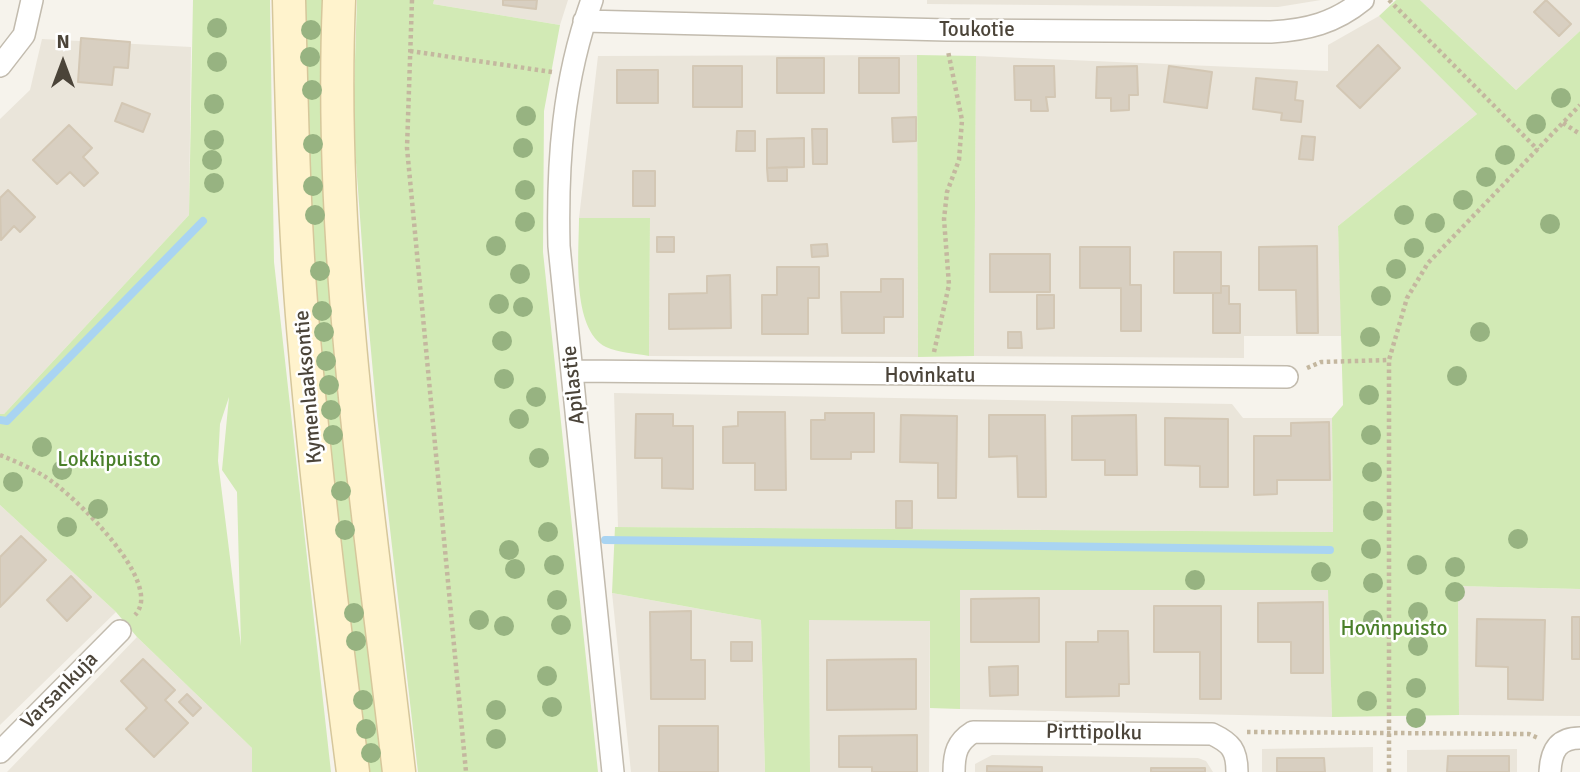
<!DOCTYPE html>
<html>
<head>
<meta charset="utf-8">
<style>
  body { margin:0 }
  #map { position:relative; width:1580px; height:772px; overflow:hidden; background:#f6f3ec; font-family:Signika,sans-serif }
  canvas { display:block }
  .north { position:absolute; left:28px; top:28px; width:70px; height:70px; -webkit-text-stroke:5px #fff; paint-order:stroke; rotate:0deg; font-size:19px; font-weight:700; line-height:28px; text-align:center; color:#4b4439 }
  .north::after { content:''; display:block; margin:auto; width:24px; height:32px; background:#4b4439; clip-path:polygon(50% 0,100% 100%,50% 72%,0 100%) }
</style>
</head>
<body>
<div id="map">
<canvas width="1580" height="772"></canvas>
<div class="north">N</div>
</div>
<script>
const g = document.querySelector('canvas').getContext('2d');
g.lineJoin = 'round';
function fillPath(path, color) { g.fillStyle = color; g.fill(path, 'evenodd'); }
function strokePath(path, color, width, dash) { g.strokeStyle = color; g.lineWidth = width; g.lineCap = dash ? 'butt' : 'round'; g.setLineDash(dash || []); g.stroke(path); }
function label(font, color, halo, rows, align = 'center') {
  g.font = font + ' Signika,sans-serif'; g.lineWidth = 5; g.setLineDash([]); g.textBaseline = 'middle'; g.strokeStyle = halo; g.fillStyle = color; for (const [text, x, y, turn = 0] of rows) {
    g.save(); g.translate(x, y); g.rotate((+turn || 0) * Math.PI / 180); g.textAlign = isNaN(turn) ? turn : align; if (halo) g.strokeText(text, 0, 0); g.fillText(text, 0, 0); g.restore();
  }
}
fillPath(new Path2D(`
  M434,0H568L560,25L433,4Z
  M927,0H1321L1278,7L927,4Z
  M1420,0H1580V31L1516,90Z
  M1379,16L1477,114L1338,226L1342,336H1244V358L974,356L976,56L1328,71V45Z
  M42,39L191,47L189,215L4,414H0V119L30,90Z
  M917,55L918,357L649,356L650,218H579L598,56Z
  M614,393L1232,404L1243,418H1332L1333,532L618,527Z
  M0,505L116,612L0,725Z
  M1458,586L1580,589V716L1459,715Z
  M960,590H1329L1332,717L960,709Z
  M612,593L761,620L765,772H631Z
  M809,620H930L929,772H810Z
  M137,637L252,748V772H7Z
  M1373,747V772H1262V749Z
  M1517,749V772H1407V750Z
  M992,755L1198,758L1206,761L1213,772H975V764Z`), '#eae5da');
fillPath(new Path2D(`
  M193,0H270L274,262L331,772H252V748L137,637L116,612L0,505V414H4L189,215ZM229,397L222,470L237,492L241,646L218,461L220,424Z
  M303,0H324L384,772H369L367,764L324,397L307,197Z
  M357,0H434L433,4L560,25L544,111L543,252L598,772H418L377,416L365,286L353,121Z
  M1396,0H1420L1516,90L1580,31V589L1458,586L1459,715L1332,717L1328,590H960V709L930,708V621L809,620L810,772H765L761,620L612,593L615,527L1333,532L1332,418L1343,405L1338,226L1477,114L1379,16Z
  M917,55L976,56L974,356L918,357Z
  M579,218H650L649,356C635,353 619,353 606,347C571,329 579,252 579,218Z`), '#d2eab5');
strokePath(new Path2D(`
  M0,420L7,421L203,221
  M605,540L1330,550`), '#a9d4f2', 8);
const building = new Path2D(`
  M503,0H537L536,9L503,5Z
  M1546,0L1571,24L1559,36L1534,12Z
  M81,38L130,42L128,68L114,67L112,85L78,82Z
  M1378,45L1400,68L1360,108L1337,86Z
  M777,58H824V93H777Z
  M859,58H899V93H859Z
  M693,66H742V107H693Z
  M1014,66H1054L1055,97H1046L1048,111H1031V100H1015Z
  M1137,66L1138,95H1129V110L1111,111V98H1096L1097,67Z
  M1169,66L1212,72L1207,108L1164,102Z
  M617,70H658V103H617Z
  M1256,78L1297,82L1295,100L1303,101L1301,122L1281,120L1282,113L1253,109Z
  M122,103L150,114L143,132L115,121Z
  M916,117V141L893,142L892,118Z
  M69,125L92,148L83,157L98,173L84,186L70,172L57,184L33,160Z
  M812,129H827V164H813Z
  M737,131H755V151H736Z
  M1302,136L1315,137L1313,160L1299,159Z
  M804,138V167L767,168V139Z
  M787,167V181H768L767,168Z
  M633,171H655V206H633Z
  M8,190L35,217L20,232L14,226L1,240L0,198Z
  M657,237H674V252H657Z
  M827,244L828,256L812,257L811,245Z
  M1317,246L1318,333H1297L1296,290H1259V247Z
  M1080,247H1130V285H1141V331H1121V288H1080Z
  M1174,252H1221V293H1174Z
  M990,254H1050V292H990Z
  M777,267H819V298H808V334H762V295H777Z
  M730,275L731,328L669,329V294L707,293V276Z
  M881,279H903V317H884V333H842L841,292H881Z
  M1221,286H1229V304H1240V333H1213V293H1221Z
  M1037,295H1054V328L1037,329Z
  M1008,332H1021L1022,348H1008Z
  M738,412H785L786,490H755V463H723V427L738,426Z
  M825,413H874V452H851V459H811V420H825Z
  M636,414H673V426H693V489L662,488V458H635Z
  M901,415L957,416L956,498H938V463L900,462Z
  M989,415H1045L1046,497H1018L1017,456L989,457Z
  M1136,415L1137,475H1105V460H1072V416Z
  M1165,418L1228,419V487H1200V466L1165,465Z
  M1329,422L1330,480H1277V494L1254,495V436H1291V423Z
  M896,501H912V528H896Z
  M21,536L46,560L0,607V557Z
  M71,576L91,597L67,621L47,600Z
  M1039,598V642H971V599Z
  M1323,602V673H1291V642H1258V603Z
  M1154,606H1221V699H1200V652H1154Z
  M691,611V660H705V699H651L650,612Z
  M1572,617H1580V659H1572Z
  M1477,619L1545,620L1543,700L1508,699V667L1476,666Z
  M1098,631H1128L1129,684H1119V696L1066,697V642H1098Z
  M731,642H752V661H731Z
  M143,659L175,690L165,700L188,723L154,757L126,729L147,708L121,681Z
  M916,659V709L827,710V660Z
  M1018,666V695L990,696L989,667Z
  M187,694L201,708L193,716L179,702Z
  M659,726H718V772H659Z
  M917,735V772H872V767H839V736Z
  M1448,756H1509V772H1447Z
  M1277,758H1324L1325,772H1277Z
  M987,766L1042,767V772H987Z
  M1151,768H1205V772H1151Z`);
fillPath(building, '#d8cfc1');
strokePath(building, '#d3c7b4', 2);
const minor = new Path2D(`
  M592,0C563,80 557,161 559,246L613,772
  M584,21L947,30L1271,32C1307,30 1335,23 1363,0
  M0,66L24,35L32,0
  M573,371L1287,377
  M0,752L120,631
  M954,772C954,753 957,742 973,732L1212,734C1231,743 1237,750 1237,772
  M1550,772C1551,751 1558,738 1580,738`);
const secondary = new Path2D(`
  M289,0C292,117 294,234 305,350C317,491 335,632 353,772
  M339,0C328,258 370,517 399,772`);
strokePath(minor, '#c2bbae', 24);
strokePath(secondary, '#d6c79b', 35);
strokePath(new Path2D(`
  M412,0L407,148L466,772
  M1389,0L1538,150
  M410,51L552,72
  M1563,123L1580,134
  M934,352L949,285L944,219L947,192L959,160L962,120L948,51
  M1307,368L1321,362L1389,360
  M0,455C15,461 31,468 44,476C72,493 166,583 135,615
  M1247,732L1529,734L1538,738
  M1389,772V360L1407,298L1428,263L1580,105`), '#c4b79f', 4.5, [3.5, 3.5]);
strokePath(minor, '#fff', 21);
strokePath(secondary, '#fff3cd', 32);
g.fillStyle = '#97b381';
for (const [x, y] of [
  [217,28],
  [311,30],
  [310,57],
  [217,62],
  [312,90],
  [1561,98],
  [214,104],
  [526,116],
  [1536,124],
  [214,140],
  [313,144],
  [523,148],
  [1505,155],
  [212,160],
  [1486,177],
  [214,183],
  [313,186],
  [525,190],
  [1463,200],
  [315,215],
  [1404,215],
  [525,222],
  [1435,223],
  [1550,224],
  [496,246],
  [1414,248],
  [1396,269],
  [320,271],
  [520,274],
  [1381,296],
  [499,304],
  [523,307],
  [322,311],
  [324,332],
  [1480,332],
  [1370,337],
  [502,341],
  [326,361],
  [1457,376],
  [504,379],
  [329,385],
  [1369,395],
  [536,397],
  [331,410],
  [519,419],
  [333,435],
  [1371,435],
  [42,447],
  [539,458],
  [62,470],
  [1372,472],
  [13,482],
  [341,491],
  [98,509],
  [1373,511],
  [67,527],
  [345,530],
  [548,532],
  [1518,539],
  [1371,549],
  [509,550],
  [554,565],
  [1417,565],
  [1455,567],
  [515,569],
  [1321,572],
  [1195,580],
  [1373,583],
  [1455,592],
  [557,600],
  [1418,612],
  [354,613],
  [479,620],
  [1373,620],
  [561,625],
  [504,626],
  [356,641],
  [1418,646],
  [547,676],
  [1416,688],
  [363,700],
  [1367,701],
  [552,707],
  [496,710],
  [1416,718],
  [366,729],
  [496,739],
  [371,753]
]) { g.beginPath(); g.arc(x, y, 10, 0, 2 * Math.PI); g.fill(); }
label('21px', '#4b4439', '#fff', [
  ["Toukotie",977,30],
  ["Hovinkatu",930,376],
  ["Apilastie",574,385,-96],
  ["Kymenlaaksontie",309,387,-95],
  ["Varsankuja",60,691,-45],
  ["Pirttipolku",1094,733,1]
]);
label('21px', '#4a7f2a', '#fff', [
  ["Lokkipuisto",109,460],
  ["Hovinpuisto",1394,629]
]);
</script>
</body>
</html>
